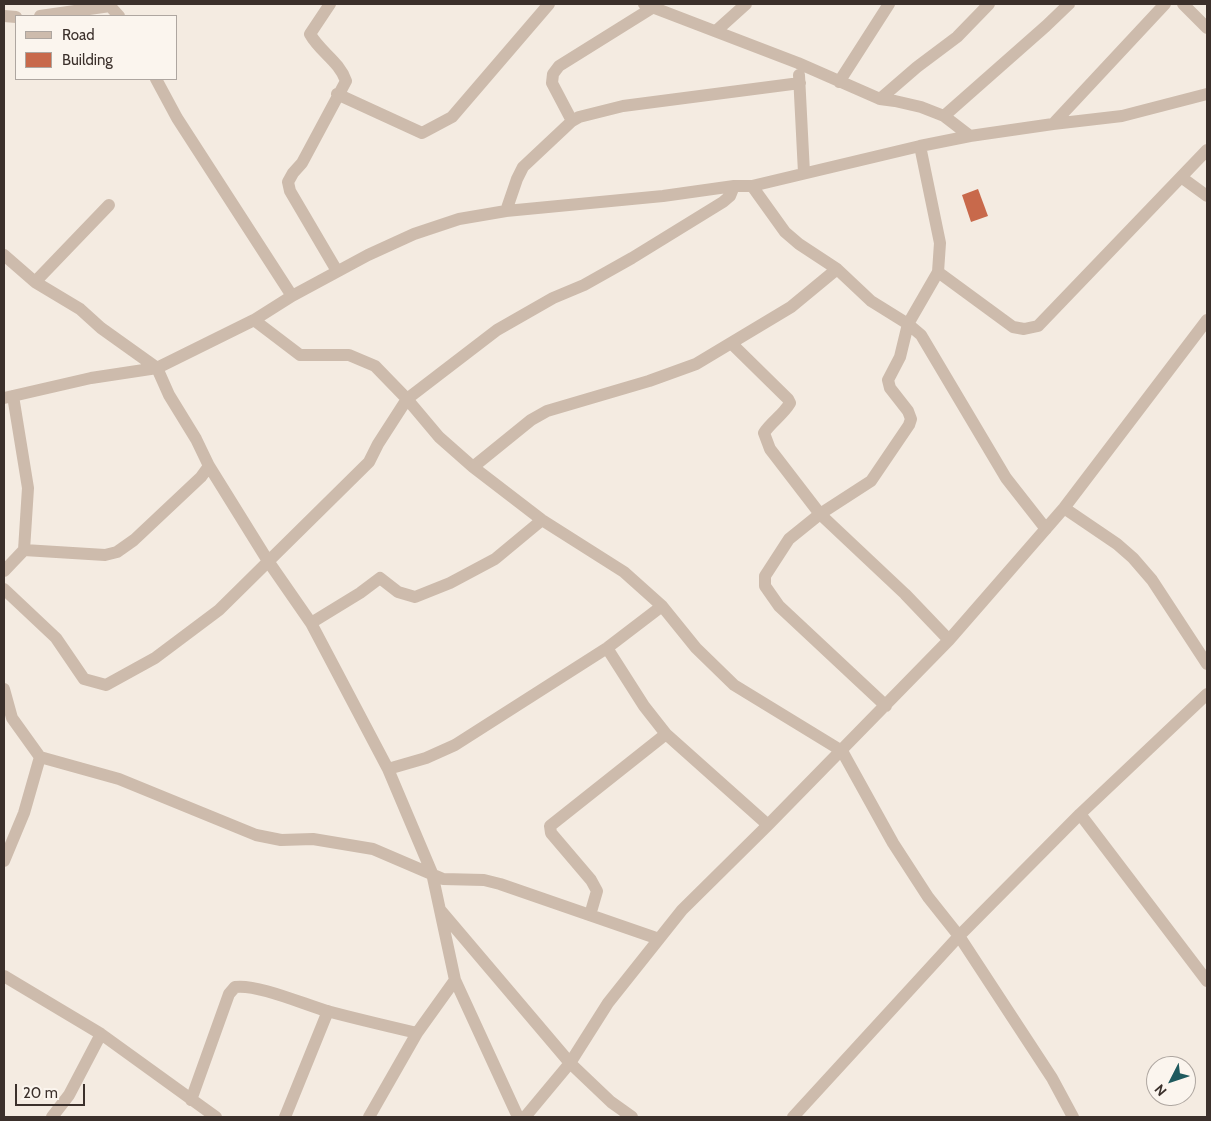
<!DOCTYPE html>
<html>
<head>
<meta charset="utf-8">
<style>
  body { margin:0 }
  #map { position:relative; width:1211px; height:1121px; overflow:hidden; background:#f4ebe1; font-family:Cabin,sans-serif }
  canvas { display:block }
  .frame { position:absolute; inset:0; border:5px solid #3b302b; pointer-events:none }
  .legend { position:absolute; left:15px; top:15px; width:162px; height:65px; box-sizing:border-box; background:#fbf5ee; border:1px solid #aea6a0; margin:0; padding:6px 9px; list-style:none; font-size:15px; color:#3b302b }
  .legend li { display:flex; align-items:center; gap:10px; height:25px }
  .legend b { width:25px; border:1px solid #aea6a0 }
  .north { position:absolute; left:1146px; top:1056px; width:50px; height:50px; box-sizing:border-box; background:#fbf5ee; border:1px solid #aea6a0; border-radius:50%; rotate:229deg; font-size:14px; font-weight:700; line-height:20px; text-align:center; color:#3b302b }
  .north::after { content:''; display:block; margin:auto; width:18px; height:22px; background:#1f5a5e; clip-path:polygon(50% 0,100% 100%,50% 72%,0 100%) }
  .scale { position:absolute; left:15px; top:1084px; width:70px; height:22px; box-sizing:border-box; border:2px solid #3b302b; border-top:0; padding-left:6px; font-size:15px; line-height:18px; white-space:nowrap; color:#3b302b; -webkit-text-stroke:4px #fbf5ee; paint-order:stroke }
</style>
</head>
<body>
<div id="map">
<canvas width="1211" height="1121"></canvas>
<div class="frame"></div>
<ul class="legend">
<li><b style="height:6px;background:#cdbbac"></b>Road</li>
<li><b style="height:14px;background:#c8694b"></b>Building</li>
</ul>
<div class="north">N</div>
<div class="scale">20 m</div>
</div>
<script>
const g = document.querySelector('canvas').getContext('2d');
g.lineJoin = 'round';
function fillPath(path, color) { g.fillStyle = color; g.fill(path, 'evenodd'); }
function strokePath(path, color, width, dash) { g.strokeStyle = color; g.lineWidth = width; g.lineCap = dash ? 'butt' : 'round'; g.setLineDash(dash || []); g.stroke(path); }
fillPath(new Path2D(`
  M978,189L988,216L971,222L962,195Z`), '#c8694b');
strokePath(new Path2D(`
  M108,4L119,16
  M330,4L310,34C320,52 339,61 346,81L302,163L293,173L288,182L290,191L337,271
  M644,4L798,63L880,99L895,101L921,107L944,116L970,136
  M1183,4L1207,28
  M4,16L16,17
  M40,16L110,6
  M716,31L746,4
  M799,75L804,173
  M156,79L177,118L292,296
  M839,82L889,4
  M337,94L422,133L452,117L549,4
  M880,99L917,67L957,37L989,4
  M944,116L1046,26L1069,4
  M572,121L552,83L553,74L559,66L652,8L655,4
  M1053,124L1165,4
  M1181,177L1207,196
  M752,186L785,232L799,244L837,269L871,301L908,324L921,335L1006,478L1046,529
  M506,211L517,179L523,167L572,121L579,117L623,106L800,83
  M4,255L35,282L80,309L101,328L157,368L169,395L196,439L209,466L268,561L311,623L388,769L432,873L455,980L518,1117
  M938,272L1013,327L1024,329L1038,326L1207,150
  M35,282L109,205
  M254,320L300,355H349L375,366L407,399L439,437L473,467L542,520L624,572L662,606L696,648L734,685L842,751L893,843L928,897L959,936L1052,1078L1073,1117
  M731,343L788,399L790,403C783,415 771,422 764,433L770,449L820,514L905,594L949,640
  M4,398L91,378L157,368L254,320L292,296L368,255L414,234L459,219L506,211L663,196L734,186H752L920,146L970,136L1053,124L1122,116L1207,94
  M473,467L531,420L547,411L649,381L696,364L791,307L837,269
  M1064,508L1117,544L1133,558L1152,580L1207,664
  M24,550L105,555L117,552L134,540L201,477L209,466
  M4,571L24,550L28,488L13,396
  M4,589L56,638L84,679L106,685L155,658L219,610L369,462L378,444L407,399L497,330L553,298L584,285L632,258L723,202L730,196L734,186
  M311,623L360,593L380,578L398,592L415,597L450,583L495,559L542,520
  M607,648L644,706L666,734L768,825
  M4,689L12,718L40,757L24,813L4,861
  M886,706L779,606L765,586V576L789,539L820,514L871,481L909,425L911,419L908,411L890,388L888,380L900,357L908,324L938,272L940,243L920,146
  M40,757L119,779L256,835L281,840L313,839L373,849L443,879L484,880L500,884L659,939
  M388,769L426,758L455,745L607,648L662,606
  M1080,814L1207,981
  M441,911L570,1063L611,1102L632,1117
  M590,915L597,891L591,880L551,833L550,826L666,734
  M4,976L101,1034L216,1117
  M191,1100L229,994L235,987C258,984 303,1004 327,1011C357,1019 387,1026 417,1033
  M52,1117L69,1095L101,1034
  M285,1117L328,1011
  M369,1117L417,1033L455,980
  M525,1117L570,1063L608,1003L682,910L768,825L949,640L1064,508L1207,320
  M793,1117L959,936L1080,814L1207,694`), '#cdbbac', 12);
</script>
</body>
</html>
